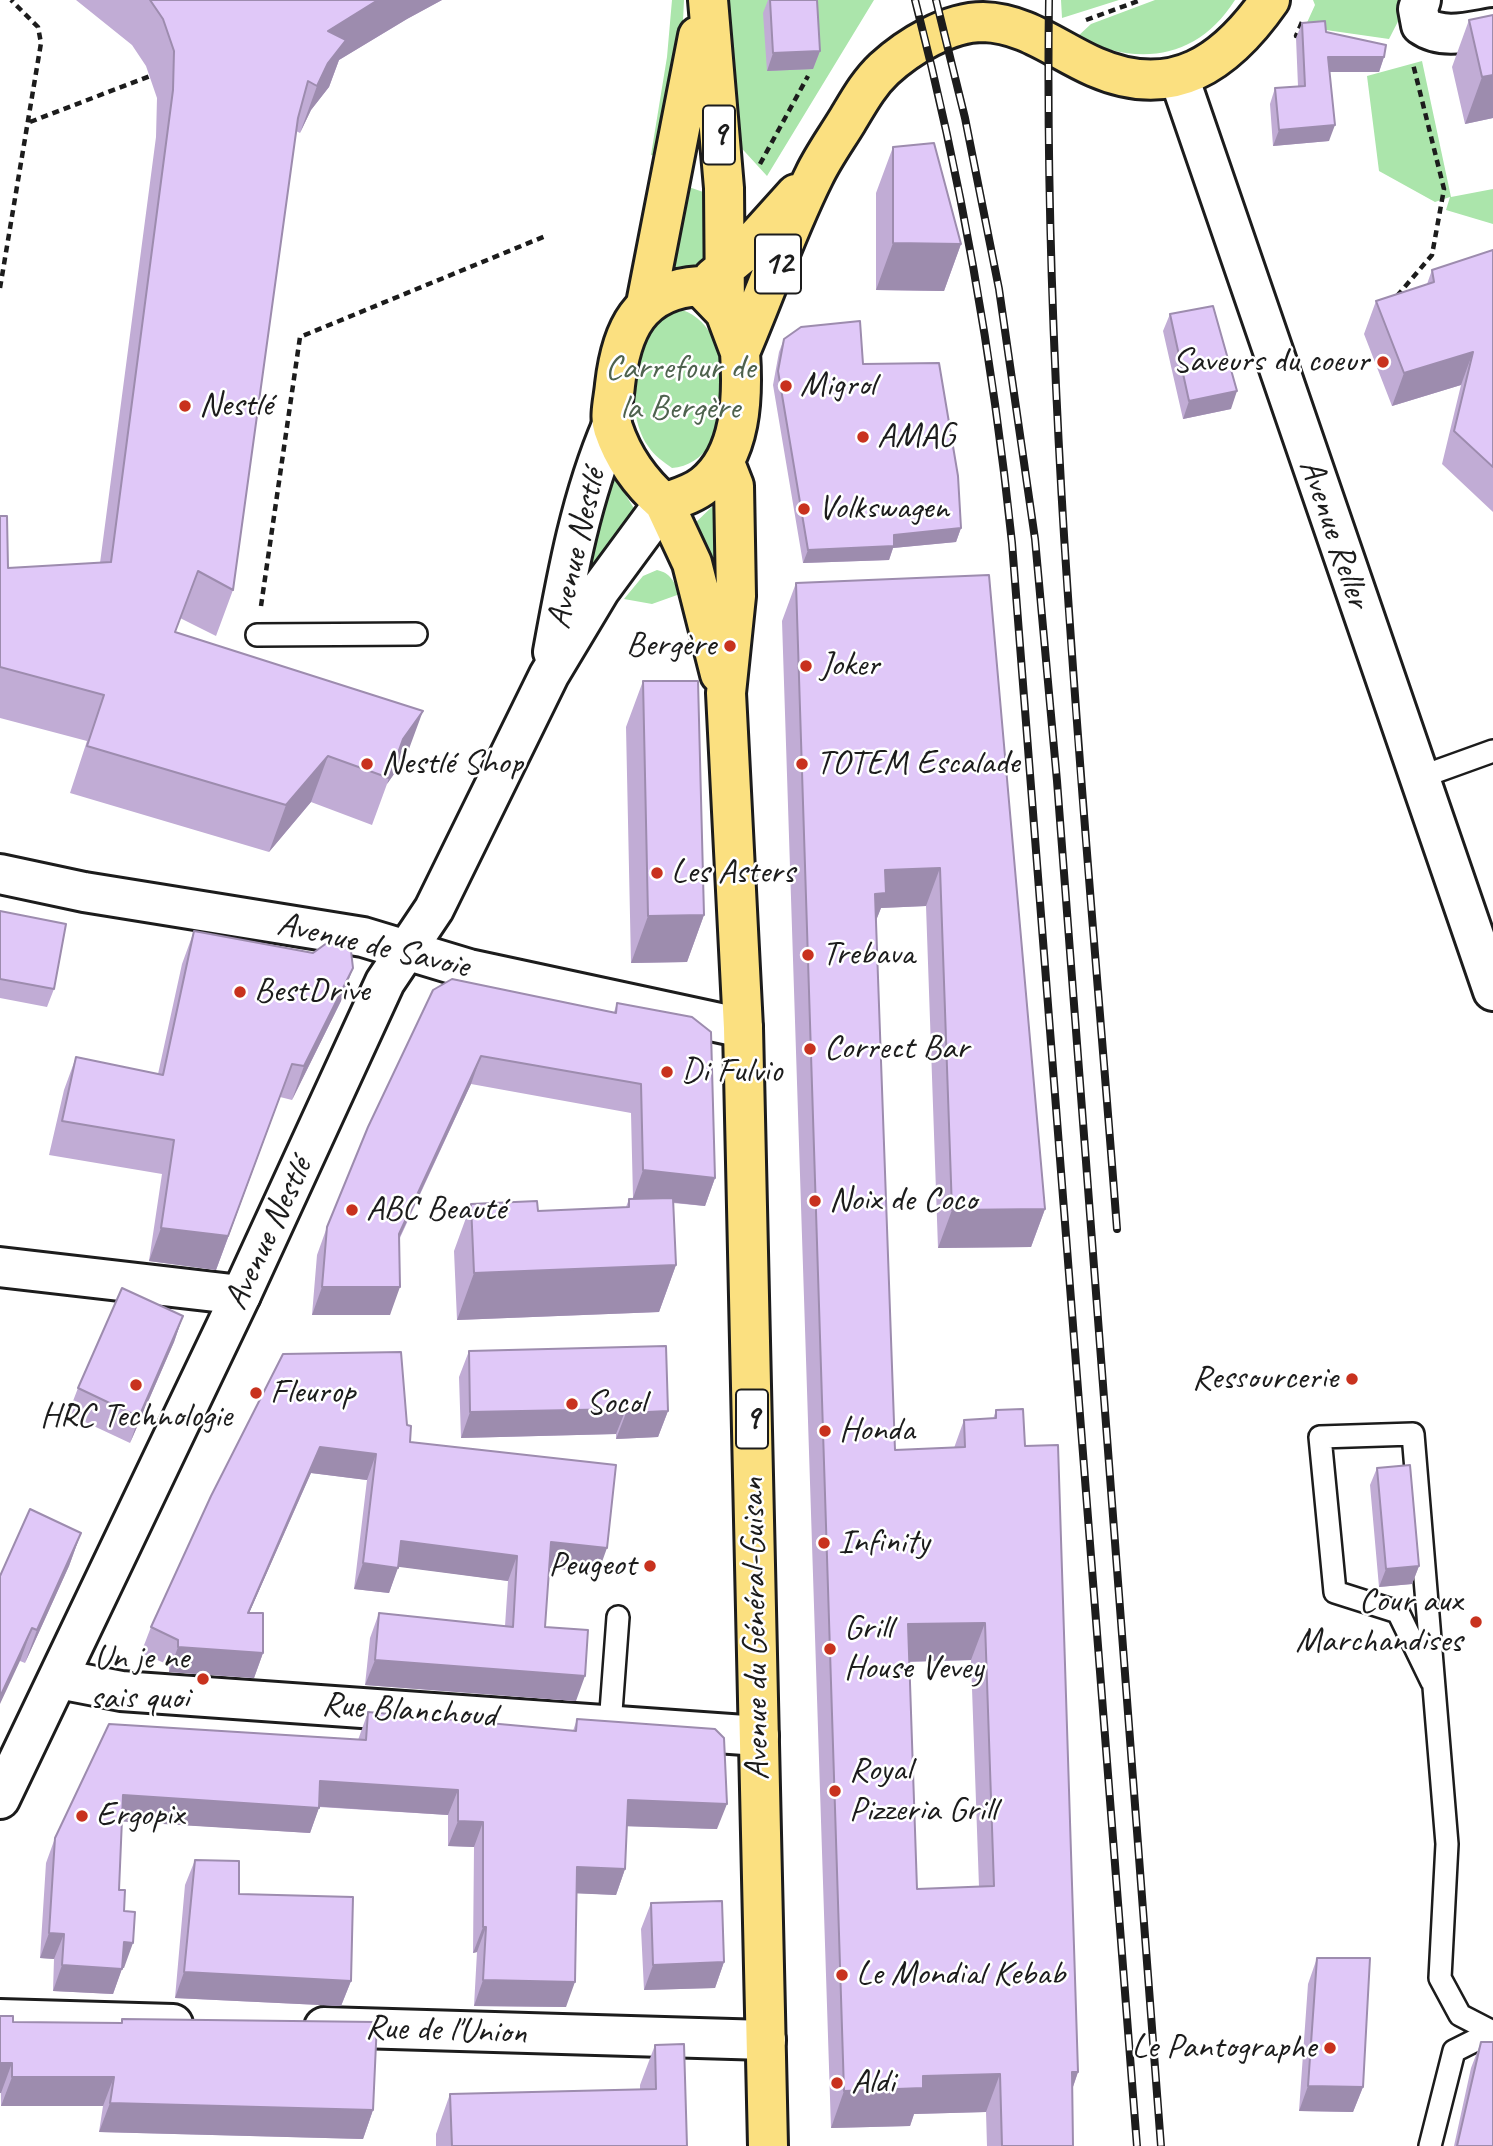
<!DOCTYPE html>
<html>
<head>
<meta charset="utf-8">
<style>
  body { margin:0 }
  canvas { display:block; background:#fff }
</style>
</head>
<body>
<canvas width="1493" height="2146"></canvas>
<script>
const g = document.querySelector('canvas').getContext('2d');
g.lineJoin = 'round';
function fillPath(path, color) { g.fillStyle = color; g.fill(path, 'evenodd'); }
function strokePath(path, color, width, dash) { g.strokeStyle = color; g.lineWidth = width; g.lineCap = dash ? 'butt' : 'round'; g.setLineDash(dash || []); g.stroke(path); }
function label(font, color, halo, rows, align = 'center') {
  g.font = font + ' Caveat,sans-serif'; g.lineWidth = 5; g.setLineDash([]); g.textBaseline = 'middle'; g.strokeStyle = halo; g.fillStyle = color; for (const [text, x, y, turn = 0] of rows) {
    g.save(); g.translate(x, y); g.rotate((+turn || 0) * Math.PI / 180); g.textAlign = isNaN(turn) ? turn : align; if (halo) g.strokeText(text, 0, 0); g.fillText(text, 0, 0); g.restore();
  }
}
fillPath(new Path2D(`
  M672,0H684L683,21L664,157L651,155L667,57Z
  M729,0H874L767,176L735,141Z
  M1061,0H1119L1062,18Z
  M1155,0H1235C1197,60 1137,67 1077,37L1091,24Z
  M1313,0H1409L1389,39L1305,27L1315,5Z
  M1422,61L1451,197L1493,189V224L1446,210L1450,197L1435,202L1379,171L1367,76Z
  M683,185L709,194L711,254L697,265L666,268Z
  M682,310C742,329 739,464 672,468C664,462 654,456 648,446C622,409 632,321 682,310Z
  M612,473L640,518L597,577L584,569Z
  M719,500L721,586L711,587L692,526Z
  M657,570C671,573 674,582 680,594L652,604L624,599L643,576Z`), '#abe5ab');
const lane = new Path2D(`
  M257,635L416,634
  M1418,778L1493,751
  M1432,1682L1398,1612L1335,1592L1320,1437L1413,1434L1447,1844L1440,1978L1460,2015L1493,2032
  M610,1725L618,1617
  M1430,2146L1454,2051L1490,2033`);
const street = new Path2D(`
  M1421,0L1418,9L1421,25C1442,40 1469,32 1493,28
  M0,874L84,892L363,937L469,969L743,1028
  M0,1267L241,1295
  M59,1679L121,1691L759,1736
  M0,2019L173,2024
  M324,2027L766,2040`);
const secondary = new Path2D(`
  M1179,77L1493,991
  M553,652C567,575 581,497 612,425
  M0,1799L241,1295L385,982L434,909L549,675L600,590L664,503`);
const primary = new Path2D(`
  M708,0L724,188L725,312
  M713,278L742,254L796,194
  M646,304L698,36
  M740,352L725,312L700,286C639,289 621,331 615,385C614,398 609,416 613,428C623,458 641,483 664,503C678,498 693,494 704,485C742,455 743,396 740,352C765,294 786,232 814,176C823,157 836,139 847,121C858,103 868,84 884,69C908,47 948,22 983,22C1026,23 1058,51 1095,67C1173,101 1226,63 1270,0
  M725,463L734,486L736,596L726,693L743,1028L768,2146
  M664,503L692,563L720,674`);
strokePath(lane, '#1c1c1c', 26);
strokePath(street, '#1c1c1c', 44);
strokePath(secondary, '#1c1c1c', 44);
strokePath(primary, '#1c1c1c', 44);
strokePath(new Path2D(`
  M1086,20L1141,0
  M1300,36H1296L1302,22
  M30,122L150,76
  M760,164L808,76
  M0,288L41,43L38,27L11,0
  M1397,296L1432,255L1444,189L1413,64
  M261,606L300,337L548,235`), '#1c1c1c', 4.5, [7, 5]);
strokePath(lane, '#fff', 21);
strokePath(street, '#fff', 38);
strokePath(secondary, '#fff', 38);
strokePath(primary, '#fbe080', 38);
const rail = new Path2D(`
  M915,0C961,178 993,360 1012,543L1137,2146
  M936,0L965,118L999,289L1035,539L1057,781L1161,2146
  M1049,0C1043,410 1086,820 1117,1229`);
strokePath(rail, '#1c1c1c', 8);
strokePath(rail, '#fff', 5, [16]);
fillPath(new Path2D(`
  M76,0H442L407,19L339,60L329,87L311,110L300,133L296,131L233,590L216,636L180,618L175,632L406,757L387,784L372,825L311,802L269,852L70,793L87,741L0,718V516L8,568L100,563L156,137L157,98L146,66L132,45Z
  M768,0H817L820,51L813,69L767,71L763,13Z
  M1469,20L1493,118L1465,124L1452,67Z
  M1302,23L1326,32L1384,57L1379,72H1330L1329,141L1273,146L1270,104L1275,88L1298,86L1296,38Z
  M893,147L961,244L944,291L876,290V193Z
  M1493,250V512L1442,464L1461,385L1392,406L1364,334L1376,301L1427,284L1432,270Z
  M1170,314L1231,409L1183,419L1163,331Z
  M784,339L863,364L961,528L956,542L893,548L889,560L803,563L773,385L779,352Z
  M989,575L1045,1209L1031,1247L938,1248L926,906L881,908L876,920L895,1450L954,1448L964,1420L993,1419L996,1410L1025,1446L1078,2072L1072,2090L1073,2146H987L986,2112L914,2114L910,2126L831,2128L782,621L796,583ZM971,1660L979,1887L917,1889L909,1662Z
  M643,681L704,915L687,962L631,963L626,727Z
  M0,911L54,989L47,1007L0,998Z
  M194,931L341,1001L292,1100L280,1097L216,1270L149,1261L162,1174L49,1155L64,1090L76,1057L158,1074L182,964Z
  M433,990L614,1012L617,1003L715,1178L705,1206L673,1203L676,1265L659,1312L457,1320L454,1251L471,1204L538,1211L626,1207L629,1199H643L633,1198L631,1113L471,1084L399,1240L390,1315H312L317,1255L327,1227Z
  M183,1316L174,1342L130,1443L68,1414L78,1388Z
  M469,1351L668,1411L658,1437L616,1439V1434L461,1438L459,1377Z
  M407,1425L410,1442L598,1573L549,1568L545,1627L576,1701L365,1685L370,1638L379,1613L505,1626L508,1581L398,1566L389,1593L354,1589L367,1480L311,1473L249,1613L263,1653L254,1678L169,1672V1665L141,1653L151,1627L211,1496Z
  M1377,1468L1419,1566L1412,1584L1379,1587L1370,1485Z
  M81,1533L69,1566L25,1663L20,1661L0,1576Z
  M368,1712L573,1731L577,1719L717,1829L627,1826L625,1869L616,1895L576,1893L566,2007L474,2006L477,1952L473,1953L474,1847L448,1846V1815L319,1807L310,1833L122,1821L119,1890L124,1911V1968H122L113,1994L53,1991L54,1959L40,1958L46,1863L55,1838L358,1740Z
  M195,1860L351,1981L341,2006L175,1998L185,1885Z
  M651,1903L724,1962L715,1988L644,1990L641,1929Z
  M1317,1958L1363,2087L1353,2112L1299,2111L1308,1984Z
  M0,2016L13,2022L121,2023L122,2019L373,2110L363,2139L99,2132L103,2106H1Z
  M1481,2042L1493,2146H1454L1471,2068Z
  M655,2045L687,2146H436V2134L450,2094L640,2089V2085Z`), '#c1acd5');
fillPath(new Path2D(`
  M378,0H442L407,19L339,60L329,87L311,110L300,133L317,86L328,31Z
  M820,51L813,69L767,71L773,53Z
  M1328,57H1384L1379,72H1323Z
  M1493,75V118L1465,124L1482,77Z
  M1335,125L1329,141L1273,146L1279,130Z
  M893,243L961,244L944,291L876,290Z
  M1473,352L1461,385L1392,406L1404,373Z
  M1237,391L1231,409L1183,419L1189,401Z
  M961,528L956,542L893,548L889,560L803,563L808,550L894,535Z
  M423,711L406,757L387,784L403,739Z
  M328,756L311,802L269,852L286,805Z
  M940,868L926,906L881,908L872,931L861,932L885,870Z
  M704,915L687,962L631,963L648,916Z
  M353,968L341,1001L292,1100L304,1066Z
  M481,1056L471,1084L388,1262L399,1234Z
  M280,1097L216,1270L149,1261L161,1228Z
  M643,1170L715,1178L705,1206L633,1198Z
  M1045,1209L1031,1247L938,1248L952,1210Z
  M676,1265L659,1312L457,1320L474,1273Z
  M322,1287H400L390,1315H312Z
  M183,1316L174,1342L130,1443L139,1417Z
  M626,1409L616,1434L461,1438L470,1412Z
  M668,1411L658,1437L616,1439L626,1413Z
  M320,1447L376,1454L367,1480L311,1473L238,1638L248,1613Z
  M81,1533L69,1566L25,1663L37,1630Z
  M401,1541L517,1556L508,1581L392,1566Z
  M551,1542L607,1548L598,1573L542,1567Z
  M363,1563L398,1568L389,1593L354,1589Z
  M1419,1566L1412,1584L1379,1587L1386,1569Z
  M985,1623L971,1660L894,1662L908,1624Z
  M32,1628L20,1661L0,1704V1697Z
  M178,1647L263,1653L254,1678L169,1672Z
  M375,1660L585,1676L576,1701L365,1685Z
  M320,1781L458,1790L448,1815L311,1806Z
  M123,1795L319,1808L310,1833L114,1821Z
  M628,1800L727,1804L717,1829L619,1826Z
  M458,1821L483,1822L474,1847L448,1846Z
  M577,1867L625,1869L616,1895L568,1893Z
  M483,1927H486L477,1952L473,1953Z
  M49,1933L64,1934L54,1959L40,1958Z
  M124,1942L133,1943L124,1968L114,1967Z
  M724,1962L715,1988L644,1990L653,1965Z
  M62,1965L122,1969L113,1994L53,1991Z
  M184,1972L351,1981L341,2006L175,1998Z
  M483,1980L575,1982L566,2007L474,2006Z
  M0,2063H12L1,2093H0Z
  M1072,2072H1078L1065,2110Z
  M1000,2074L986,2112L914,2114L910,2126L831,2128L844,2091L923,2076Z
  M12,2077H114L103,2106H1Z
  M1308,2086L1363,2087L1353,2112L1299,2111Z
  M110,2103L373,2110L363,2139L99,2132Z`), '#9d8cae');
const building = new Path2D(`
  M150,0H378L328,31L346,40L328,63L317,86L308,81L298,118L233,590L198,571L175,632L423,711L403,739L389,778L328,756L286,805L87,746L104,695L0,667V516H7L8,568L111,562L173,90L174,51L163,19Z
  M770,0H817L820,51L773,53Z
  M1493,15V75L1482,77L1469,20Z
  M1325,21L1326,32L1386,45L1384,57H1328L1335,125L1279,130L1275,88L1305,86L1302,23Z
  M934,143L961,244L893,243V147Z
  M1493,250V467L1454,431L1473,352L1404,373L1376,301L1434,282L1432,270Z
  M1213,306L1237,391L1189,401L1170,314Z
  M860,321L863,364L939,363L958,476L961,528L894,535V546L808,550L778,371L784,339L801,327Z
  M989,575L1045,1209L952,1210L940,868L885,870L886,893L875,894L895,1450L965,1447L964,1420L996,1418V1410L1023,1409L1025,1446L1058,1445L1078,2072H1072L1073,2146H1002L1000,2074L923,2076V2088L844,2091L796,583ZM985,1623L994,1886L917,1889L908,1624Z
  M643,681H698L704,915L648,916Z
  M0,911L66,924L54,989L0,979Z
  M194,931L313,953L331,940L339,941L351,951L353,968L304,1066L292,1064L228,1236L161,1228L174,1140L62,1121L76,1057L163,1075Z
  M452,979L616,1013L617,1003L692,1017L711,1032L715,1178L643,1170L641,1084L481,1056L399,1234L400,1287H322L327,1227L368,1127L433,990Z
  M673,1198L676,1265L474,1273L471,1204L537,1201L538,1211L629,1207V1199Z
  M122,1288L183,1316L139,1417L78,1388Z
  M666,1346L668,1411L626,1413V1409L470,1412L469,1351Z
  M401,1352L407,1425L411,1426L410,1442L616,1465L607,1548L551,1542L545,1627L588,1630L585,1676L375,1660L379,1613L513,1627L517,1556L401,1541L398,1568L363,1563L376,1454L320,1447L248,1613H263V1653L178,1647V1640L151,1627L211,1496L283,1354Z
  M1410,1465L1419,1566L1386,1569L1377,1468Z
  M30,1509L81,1533L37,1630L32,1628L0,1697V1576Z
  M368,1712L576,1731L577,1719L715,1729L724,1738L727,1804L628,1800L625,1869L577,1867L575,1982L483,1980L486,1927H483V1822L458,1821V1790L320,1781L319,1808L123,1795L119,1890H125L124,1911L135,1912L133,1943L124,1942L122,1969L62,1965L64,1934L49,1933L55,1838L109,1724L366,1740Z
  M195,1860L239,1861V1894L353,1897L351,1981L184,1972Z
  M722,1901L724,1962L653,1965L651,1903Z
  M1317,1958H1370L1363,2087L1308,2086Z
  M0,2016H13V2022L122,2023V2019L377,2022L373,2110L110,2103L114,2077H12V2063H0Z
  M1481,2042H1493V2146H1457Z
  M684,2044L687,2146H452L450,2094L656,2089L655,2045Z`);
fillPath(building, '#e0c8f8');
strokePath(building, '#9d8cae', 2);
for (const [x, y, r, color] of [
  [1383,362,7,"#c8321e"],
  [786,386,7,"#c8321e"],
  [185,406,7,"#c8321e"],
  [863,437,7,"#c8321e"],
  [804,509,7,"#c8321e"],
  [730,646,7,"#c8321e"],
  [806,666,7,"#c8321e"],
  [367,764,7,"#c8321e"],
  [802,764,7,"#c8321e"],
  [657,873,7,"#c8321e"],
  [808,955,7,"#c8321e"],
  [240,992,7,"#c8321e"],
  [810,1049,7,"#c8321e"],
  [667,1072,7,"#c8321e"],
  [815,1201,7,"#c8321e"],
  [352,1210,7,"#c8321e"],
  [1352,1379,7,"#c8321e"],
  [136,1385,7,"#c8321e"],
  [256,1393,7,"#c8321e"],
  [572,1404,7,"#c8321e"],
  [825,1431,7,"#c8321e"],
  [824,1543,7,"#c8321e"],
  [650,1566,7,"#c8321e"],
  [1476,1622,7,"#c8321e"],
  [830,1649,7,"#c8321e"],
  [203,1679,7,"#c8321e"],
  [835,1791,7,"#c8321e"],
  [82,1816,7,"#c8321e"],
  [842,1975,7,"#c8321e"],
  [1330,2048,7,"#c8321e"],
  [837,2083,7,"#c8321e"]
]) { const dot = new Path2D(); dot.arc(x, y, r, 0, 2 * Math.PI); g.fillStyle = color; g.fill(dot); strokePath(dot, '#fff', 2.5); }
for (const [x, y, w] of [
  [719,135,32],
  [778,264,46],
  [752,1419,32]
]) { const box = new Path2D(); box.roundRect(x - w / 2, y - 29.5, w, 59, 5); g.fillStyle = '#fff'; g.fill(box); strokePath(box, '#1c1c1c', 2); }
label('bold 33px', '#1c1c1c', null, [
  ["9",719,135],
  ["12",778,264],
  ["9",752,1419]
]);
label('35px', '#1c1c1c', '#fff', [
  ["Saveurs du coeur",1369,362,"right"],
  ["Migrol",800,386],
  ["Nestlé",199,406],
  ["AMAG",877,437],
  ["Volkswagen",818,509],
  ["Bergère",716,646,"right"],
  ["Joker",820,666],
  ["Nestlé Shop",381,764],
  ["TOTEM Escalade",816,764],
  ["Les Asters",671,873],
  ["Trebava",822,955],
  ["BestDrive",254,992],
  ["Correct Bar",824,1049],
  ["Di Fulvio",681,1072],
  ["Noix de Coco",829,1201],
  ["ABC Beauté",366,1210],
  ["Ressourcerie",1338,1379,"right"],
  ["Fleurop",270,1393],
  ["Socol",586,1404],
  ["HRC Technologie",136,1417,"center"],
  ["Honda",839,1431],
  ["Infinity",838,1543],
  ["Peugeot",636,1566,"right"],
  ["Cour aux",1462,1602,"right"],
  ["Marchandises",1462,1642,"right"],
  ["Grill",844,1629],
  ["House Vevey",844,1669],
  ["Un je ne",189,1659,"right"],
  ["sais quoi",189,1699,"right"],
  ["Royal",849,1771],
  ["Pizzeria Grill",849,1811],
  ["Ergopix",96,1816],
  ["Le Mondial Kebab",856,1975],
  ["Le Pantographe",1316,2048,"right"],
  ["Aldi",851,2083]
], 'left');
label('35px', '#4e624e', '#fff', [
  ["Carrefour de",680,369],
  ["la Bergère",680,409]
]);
label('35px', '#1c1c1c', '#fff', [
  ["Avenue Reller",1334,534,71],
  ["Avenue Nestlé",577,549,-77],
  ["Avenue de Savoie",373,946,13],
  ["Avenue Nestlé",269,1234,-65],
  ["Avenue du Général-Guisan",756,1629,-91],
  ["Rue Blanchoud",409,1711,4],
  ["Rue de l'Union",446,2031,2]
]);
</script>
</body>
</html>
